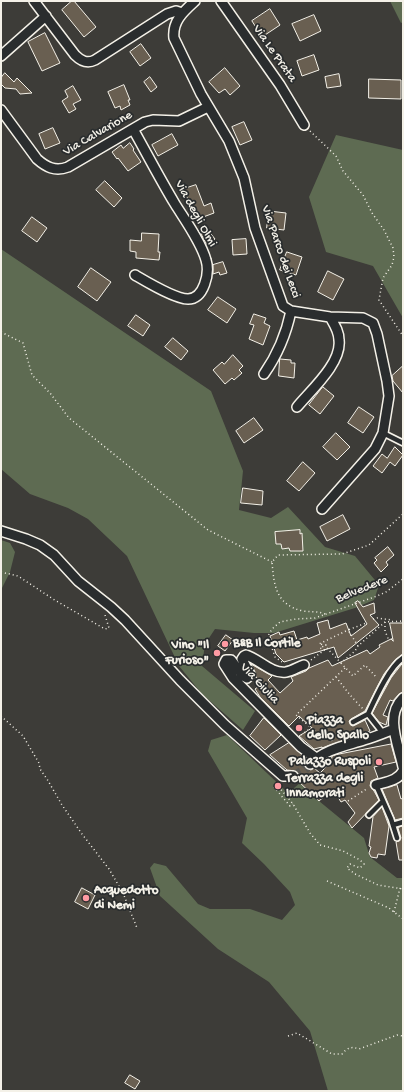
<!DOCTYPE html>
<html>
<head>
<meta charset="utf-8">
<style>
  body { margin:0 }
  #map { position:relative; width:404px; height:1092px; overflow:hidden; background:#3d3c38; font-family:"Gochi Hand",sans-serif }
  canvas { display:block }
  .frame { position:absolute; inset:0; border:2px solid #f4f1e8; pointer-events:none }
</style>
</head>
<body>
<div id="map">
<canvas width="404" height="1092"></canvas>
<div class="frame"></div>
</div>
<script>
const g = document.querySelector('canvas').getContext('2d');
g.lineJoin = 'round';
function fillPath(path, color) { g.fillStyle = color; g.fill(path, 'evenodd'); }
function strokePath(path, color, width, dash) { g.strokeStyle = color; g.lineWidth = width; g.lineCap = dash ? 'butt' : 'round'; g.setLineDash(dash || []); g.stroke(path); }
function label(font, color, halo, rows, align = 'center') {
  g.font = font + ' "Gochi Hand",sans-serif'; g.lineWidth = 3.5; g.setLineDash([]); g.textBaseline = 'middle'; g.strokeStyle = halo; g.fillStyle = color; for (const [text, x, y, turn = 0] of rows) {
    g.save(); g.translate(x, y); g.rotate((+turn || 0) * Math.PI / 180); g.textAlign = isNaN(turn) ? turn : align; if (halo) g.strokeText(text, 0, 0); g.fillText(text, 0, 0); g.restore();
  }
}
fillPath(new Path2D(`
  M390,1H403V22L401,23Z
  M336,135L403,150V318L373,266L326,252L309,197Z
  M1,249L211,391L243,471L239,510L271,518L288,507L325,547L355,556L379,585L374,600L355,608L274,633H254L215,629L205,644L202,666L255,711L243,730L202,694L179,666L127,556L88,519L68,508L30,494L1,469Z
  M1,540L10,543L15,552L10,572L1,590Z
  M227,735L288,793L300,783L319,801L364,838L370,857L397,878H403V1091H328L310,1031L269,982L218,949L160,896L150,868L154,863L166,866L198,904L210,909H250L282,920L295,905L290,892L264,864L242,843L247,818L208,751L211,740Z`), '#5e6b52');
const building = new Path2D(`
  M72,1H74L96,27L84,37L62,10Z
  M270,9L280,25L262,37L252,21Z
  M314,15L321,31L300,41L292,24Z
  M45,33L60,63L42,71L28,42Z
  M141,44L151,58L140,66L130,52Z
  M314,55L319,70L302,76L297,61Z
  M225,68L240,86L230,95L225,89L219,93L209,82Z
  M5,73L14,82L17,78L32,93L20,94L16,89L5,88L1,84V78Z
  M339,74L341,86L327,88L325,77Z
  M150,77L157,87L151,92L144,82Z
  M369,79L401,80V99L369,98Z
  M124,85L130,100H128L130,105L121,110L120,106L115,108L108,92Z
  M73,86L81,100L73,104L76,109L69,113L62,101L68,97L65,91Z
  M244,122L252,140L240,145L232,127Z
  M53,128L60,143L45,149L39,134Z
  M172,134L178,145L158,156L152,145Z
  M130,143L134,149L133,150L141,162L128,171L118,158L117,159L112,152L121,145L123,148Z
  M105,181L122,198L114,207L96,190Z
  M196,185L204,206L211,203L214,213L195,220L184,189Z
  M269,211L286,213L284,230L267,228Z
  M32,217L47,228L37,242L22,231Z
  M207,229L215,239L207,245L201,234Z
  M142,233L159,234L158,252H160L159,260L136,258V252L130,251V240L141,241Z
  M246,239L247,254L233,255L232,240Z
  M287,252L302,257L296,275L280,270Z
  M223,262L227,273L220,275L219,272L213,274V265Z
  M91,268L111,282L97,301L78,287Z
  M328,271L344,279L333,300L318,292Z
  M218,297L236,309L227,323L208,310Z
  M254,314L266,318L264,323L270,326L263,345L249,339L254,325L250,324Z
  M136,315L150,325L143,336L128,326Z
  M173,338L188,351L181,360L165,347Z
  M233,355L243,366L239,370L242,373L234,380L232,378L225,384L213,370L222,362L224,364Z
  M280,359L291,360V363H295L294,378L279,376Z
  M403,366V393L393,381L392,376Z
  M323,387L334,396L320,414L309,405Z
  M359,407L374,417L363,433L348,423Z
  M254,418L263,430L244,443L236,431Z
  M336,433L350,447L337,460L323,447Z
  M395,447L403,455L395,466L390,462L382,473L373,466L382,454L387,458Z
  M303,462L315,473L299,491L287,481Z
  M243,488L263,491L262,505L241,503Z
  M343,515L350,529L327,541L320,527Z
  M300,530V534L302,533L303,551H290L289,548L282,549L281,544H276L275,532Z
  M388,547L394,555L386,562L388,565L381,572L374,563L377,560L375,558Z
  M358,601L363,607L374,603L375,613L370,615L379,625L338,658L334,647L284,662L276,654L270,636L279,632L280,635L294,631L297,640L307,637L308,639L320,634L317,623L328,620L330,629L346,623L351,636L367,624L355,603Z
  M390,623H403V654L395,660L384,674L365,711L351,719L349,721L351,725L353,726L365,720L370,731L322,748V747L314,749L299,736L312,728L299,716L289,726L260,697L255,689L262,684L256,677L255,672L251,664L272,676L268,680L280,693L293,681L291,677L306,671L309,668L328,660L332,666L367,650L370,654L380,647L379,645L391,639L393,641Z
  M226,635L233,640L225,651L218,646Z
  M403,663V692L399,694L393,701L390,700L383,715L388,717L386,725L379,722L372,713L391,678Z
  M264,718L281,735L265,750L250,736Z
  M289,743L306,758L304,765L306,768L311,770L314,768L320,773L331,762L332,756L339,754L391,744L396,762L374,767L378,778L371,781L370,786L374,791L379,800L352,828L348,822L355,813L345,800L341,802L333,789L319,801L297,780L299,776L296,771L287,770L270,755Z
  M397,785L401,799L403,798V818L395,820L382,789Z
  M382,807L389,826L385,855L378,854L377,858L371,857L369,853L371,847L369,846L373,817Z
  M403,826V860H399L396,842L399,841L401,838L398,828Z
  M82,888L95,895L88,909L75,902Z
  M130,1075L140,1081L135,1089L125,1083Z`);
fillPath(building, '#695f51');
strokePath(building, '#f4f1e8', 1);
strokePath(new Path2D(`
  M293,776L304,770L310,764`), '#585752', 9, [9, 4.5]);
const lane = new Path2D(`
  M383,433L403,443
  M368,714C375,699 389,667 403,658
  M368,714L383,733
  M353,722L368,714
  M376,785L391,819L397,838
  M369,815L383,801
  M393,825L403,822`);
const street = new Path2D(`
  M34,1L75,55C81,61 87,64 95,60L167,14L176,11L182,13
  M195,1C184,11 172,21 174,38L201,94L229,141L244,178L255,228L283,306L291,311L330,317L363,318L373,323L377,334L387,381L389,396L383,433L375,449L322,509
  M221,1L280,85L304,125
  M1,56L46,16
  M1,110L37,159C46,167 55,172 68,167L145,122L153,120L179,121L208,107
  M133,129C147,154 160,179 175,204C185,220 201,242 206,260C210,273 204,299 188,299C175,299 147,282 135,275
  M264,374C278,354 286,335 291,311
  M297,407C311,390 342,363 339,340C339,331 334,324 330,317
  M1,531L26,539L40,545L54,555L78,581L111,607L125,620L180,680L225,725L283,776H293
  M304,665C298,667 292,671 286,672C271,674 259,659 246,655L244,656L242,659L250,675L247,678L243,676L231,660H226L224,664L233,678L301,747L316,758
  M403,698C384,716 399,746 403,767
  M310,764C325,749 345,746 364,740C375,737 384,733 394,729
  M376,785C385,782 398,781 403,771`);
strokePath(lane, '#f4f1e8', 8);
strokePath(street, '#f4f1e8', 12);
strokePath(new Path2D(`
  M310,131L336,156L343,171L363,195L372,213L384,230L393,248L394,257L392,265L383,278L379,300L403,336
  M1,332L23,343L32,375L50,393L69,418L208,530L272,562
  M1,572L18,576L53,599L105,629L109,628L105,615
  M325,614C318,611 311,612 303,611C276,605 274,586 272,562L278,555L342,554L369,545L403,514
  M373,619L377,618L392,620
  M385,622V631L388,638L393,639
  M358,646L348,630L366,623
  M325,650L320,648L326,645L319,644L348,630
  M311,660L327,648L341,663L355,651L358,646L385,622L403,621
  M282,662L275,657L268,636L272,629L280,622L296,619L315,618L377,596L386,592L403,579
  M341,663L353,676L365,665L377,678
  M336,677L350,695L363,709
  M1,716L23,736L39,763L40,769L47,779L62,805L82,834L109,869L123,893L137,928
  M301,735L311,728
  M332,741L330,734L321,736L296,715L345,668
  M279,783L278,786L293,804L310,833L320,845L343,851L360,860L364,864L360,868L350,864L347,868L355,874L378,885L403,889
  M274,787L290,806L293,804
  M348,801L368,788
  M327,881L389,908L403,919
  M394,912L400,888
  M288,1036L297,1033L332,1054H342C347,1048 351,1046 359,1049L397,1035L403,1036`), '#f4f1e8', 1.5, [1, 3]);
strokePath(lane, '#2a2d2e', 4.5);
strokePath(street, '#2a2d2e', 9);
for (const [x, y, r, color] of [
  [225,644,4,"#ff9aa2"],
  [217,653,4,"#ff9aa2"],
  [299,728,4,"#ff9aa2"],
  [379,762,4,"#ff9aa2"],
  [278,786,4,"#ff9aa2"],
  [86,898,4,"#ff9aa2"]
]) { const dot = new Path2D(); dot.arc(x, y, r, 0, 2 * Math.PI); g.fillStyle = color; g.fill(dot); strokePath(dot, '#2a2d2e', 1.5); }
label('13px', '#f4f1e8', '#2a2d2e', [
  ["Via Le Prata",274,54,55],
  ["Via Calvarione",98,134,-30],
  ["Via degli Olmi",195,214,61],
  ["Via Parco dei Lecci",280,252,71],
  ["Belvedere",362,590,-22],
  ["Via Giulia",259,684,47]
]);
label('bold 13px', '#f4f1e8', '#2a2d2e', [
  ["B&B Il Cortile",233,644],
  ["Vino \"Il",209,646,"right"],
  ["Furioso\"",209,661,"right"],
  ["Piazza",307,721],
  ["dello Spallo",307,736],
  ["Palazzo Ruspoli",371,762,"right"],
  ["Terrazza degli",286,779],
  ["Innamorati",286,794],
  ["Acquedotto",94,891],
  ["di Nemi",94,906]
], 'left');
</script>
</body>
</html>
